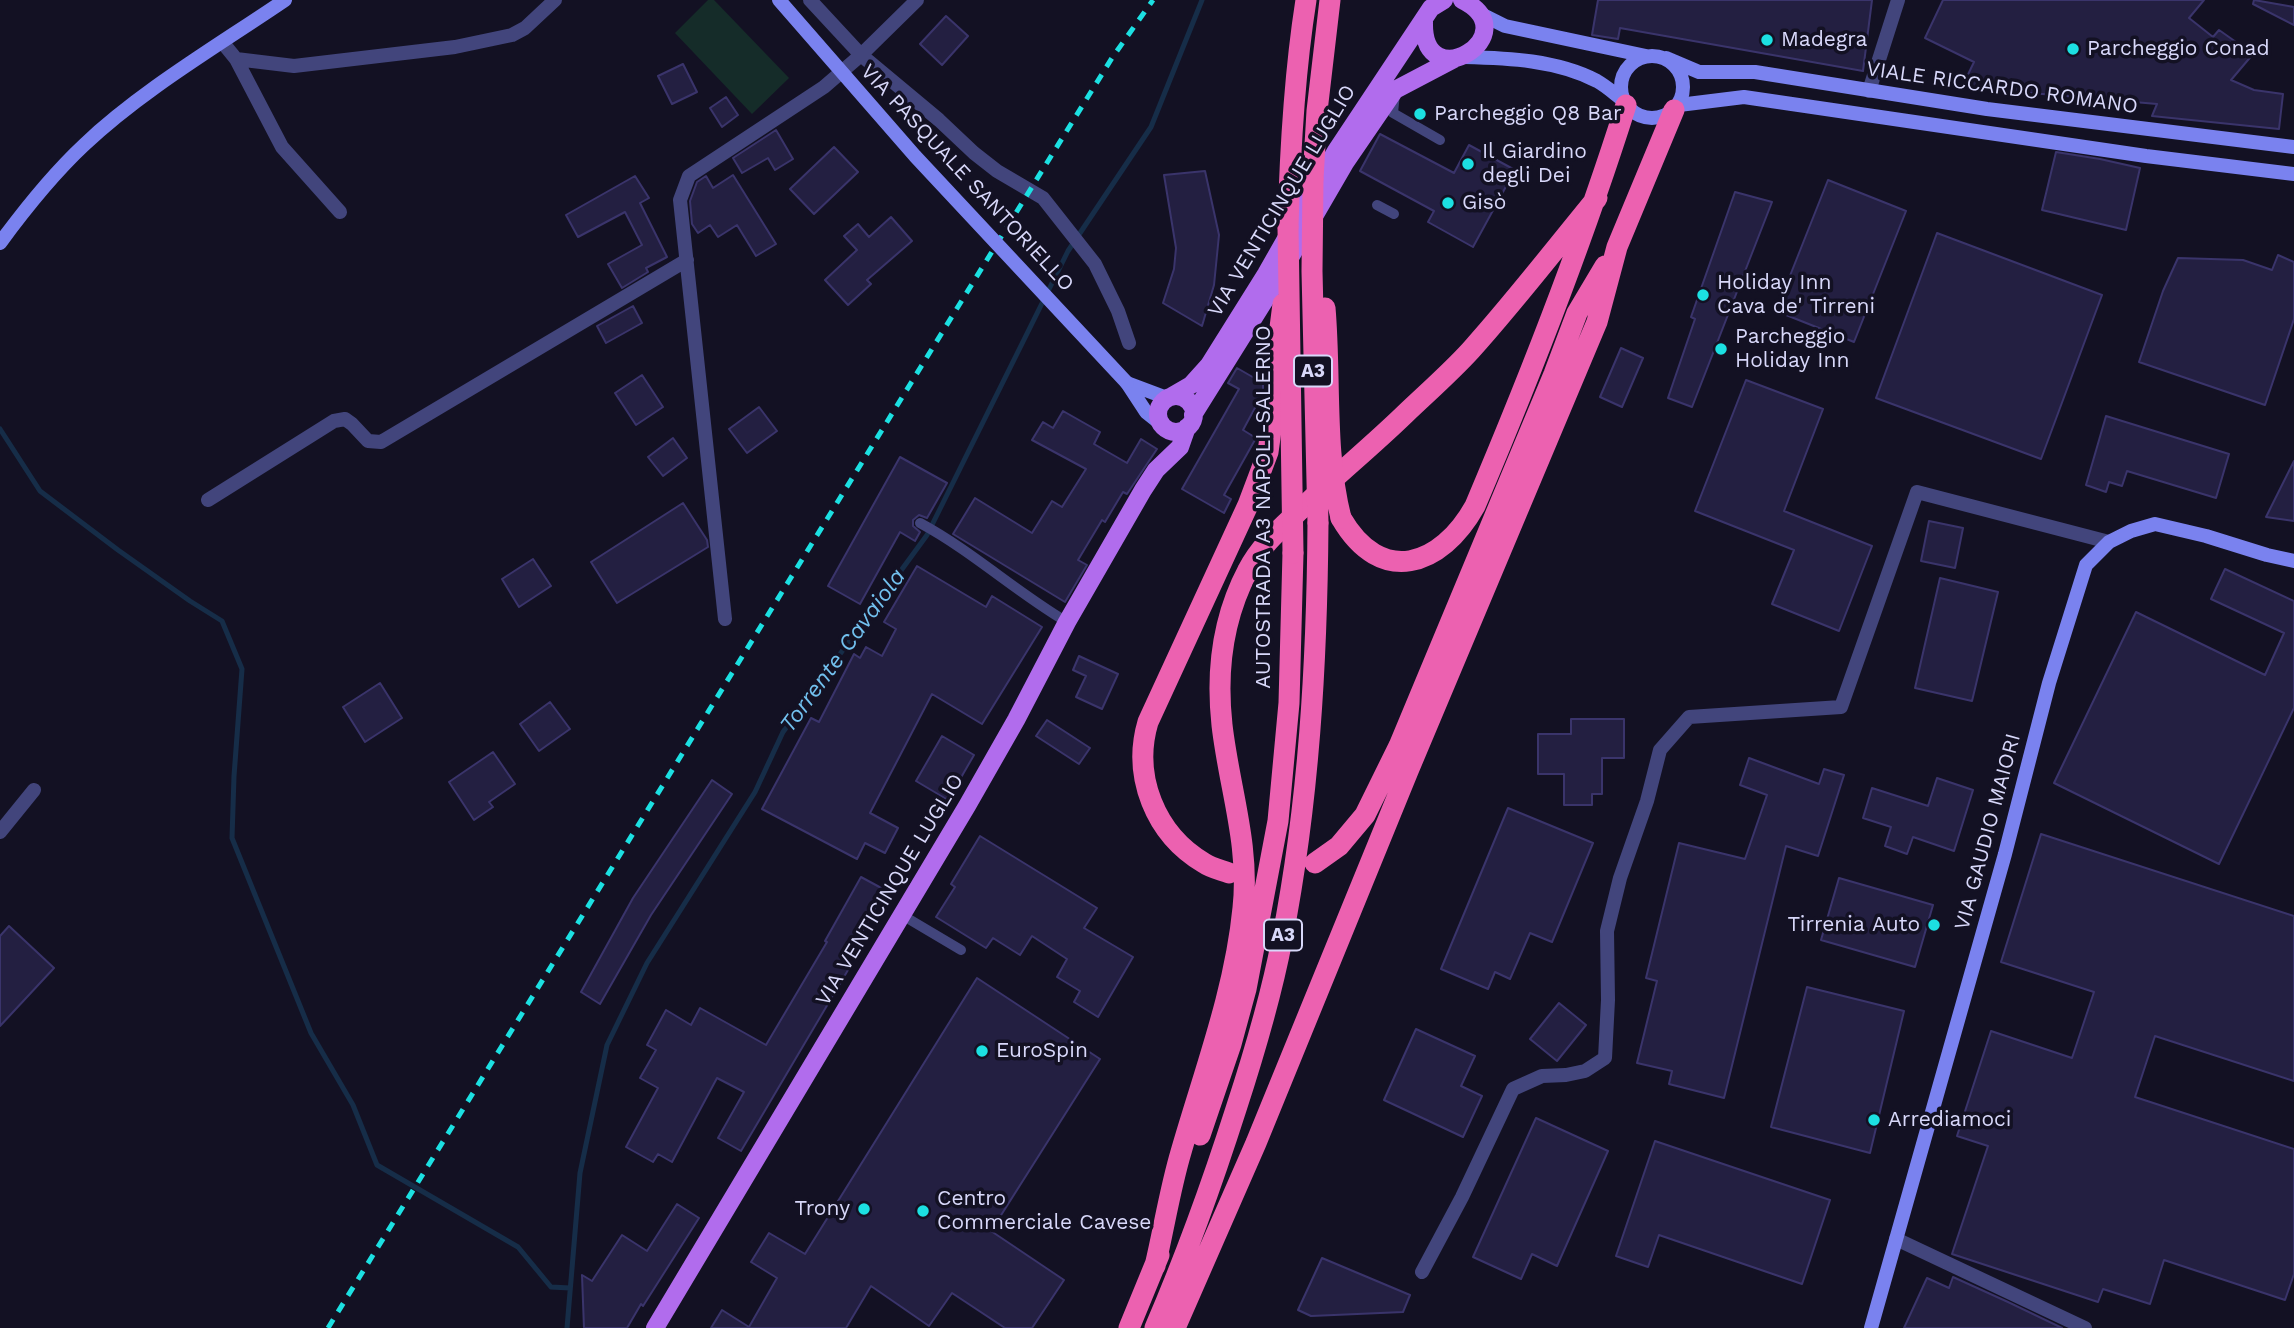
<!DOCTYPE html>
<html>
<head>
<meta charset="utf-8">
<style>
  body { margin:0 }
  canvas { display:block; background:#131123 }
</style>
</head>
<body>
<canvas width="2294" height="1328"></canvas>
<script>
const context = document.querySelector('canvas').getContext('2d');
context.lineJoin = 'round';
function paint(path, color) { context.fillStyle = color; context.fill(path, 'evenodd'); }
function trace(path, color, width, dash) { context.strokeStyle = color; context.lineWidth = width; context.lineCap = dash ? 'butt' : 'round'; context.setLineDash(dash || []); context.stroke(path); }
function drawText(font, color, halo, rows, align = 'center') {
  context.font = font + ' "Work Sans",sans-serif'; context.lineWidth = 7; context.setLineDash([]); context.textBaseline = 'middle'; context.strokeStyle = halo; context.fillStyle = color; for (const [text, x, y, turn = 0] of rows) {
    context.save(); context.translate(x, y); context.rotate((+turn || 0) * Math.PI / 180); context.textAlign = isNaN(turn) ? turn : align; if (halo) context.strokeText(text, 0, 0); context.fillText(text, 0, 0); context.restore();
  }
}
paint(new Path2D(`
  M708,0h6l75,78 -37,36 -77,-81z`), '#152c29');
trace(new Path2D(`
  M0,429l40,62 78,59 72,51 32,20 20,48 -8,107 -2,62 79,195 42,72 24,60 141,82 33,40 19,1
  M567,1328l13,-155 27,-128 40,-82 108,-171 28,-60 144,-197 141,-284 83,-124 51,-127`), '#162d48', 5);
const building = new Path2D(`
  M1598,0h274l-9,71 -243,-43 -2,11 -26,-4z
  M1943,0h261l-15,18 24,19 6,-7 34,24 -22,26 23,10 29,4 -4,35 -127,-13 5,-12 -195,-17 12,-25 -49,-24z
  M2254,0l40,7v18l-41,-21z
  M946,16l22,20 -26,29 -22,-21z
  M683,64l14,28 -25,12 -14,-28z
  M726,97l12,18 -16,12 -12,-19z
  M776,130l17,29 -18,11 -7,-12 -26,15 -9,-15z
  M1380,134l74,39 15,-28 46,25 -42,77 -45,-25 6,-11 -74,-40z
  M834,147l24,25 -44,42 -24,-25z
  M2056,152l44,7 40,9 -14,62 -84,-20z
  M1205,171l14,64 -5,50 -12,41 -39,-23 11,-34 2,-21 -12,-73z
  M733,175l43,69 -20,12 -19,-31 -19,12 -8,-12 -12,8 -6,-9 -2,-23 7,-19 9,-6 7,12z
  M635,176l14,22 -9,5 27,54 -21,11 2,4 -26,16 -14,-24 34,-19 -17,-33 -47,25 -12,-22z
  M1828,180l78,31 -52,131 -78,-31z
  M1735,192l37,10 -80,205 -24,-9 27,-79 -4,-2z
  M891,217l21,24 -45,39 4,4 -23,21 -23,-25 32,-30 -13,-14 14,-12 11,13z
  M1937,233l165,62 -61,164 -165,-61z
  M2278,255l16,7v57l-29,86 -126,-43 24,-71 15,-33 65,2 29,10z
  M633,306l9,17 -36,20 -9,-17z
  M1621,348l22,10 -21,49 -22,-10z
  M1237,368l26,15v10l-20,37 13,8 -32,57 7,4 -7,14 -42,-24 57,-100 -11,-6z
  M642,375l21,32 -27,18 -21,-32z
  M1746,380l77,29 -39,102 88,35 -33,85 -67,-27 22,-54 -99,-39z
  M759,407l18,24 -30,22 -18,-24z
  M1063,411l37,21 -6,12 33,19 14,-24 16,10 -30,45 -4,-2 -18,30 -3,-2 -24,40 9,5 -22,37 -112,-68 22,-36 57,35 20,-32 10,6 24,-38 -54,-29 11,-18 10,6z
  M2106,416l123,38 -13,44 -89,-27 -5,15 -13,-4 -3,10 -20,-7z
  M673,438l14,20 -24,18 -15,-19z
  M900,457l47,26 -20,35 -8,-3 -6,5v6l7,6 -5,9 -15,-9 -40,72 -32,-18z
  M2294,461v60l-28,-4z
  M683,503l24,37 1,7 -91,56 -26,-41z
  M1929,521l34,7 -8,40 -34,-7z
  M533,559l18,27 -32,21 -17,-28z
  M917,566l69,41 6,-11 50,31 -60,97 -50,-30 -62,119 28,15 -13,25 -20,-10 -8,16 -95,-50 49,-91 8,4 35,-68 6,4 6,-11 16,9 14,-27 -12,-7z
  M2225,569l69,32v107l-75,156 -165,-81 82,-171 129,63 19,-42 -73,-34z
  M1940,578l58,14 -26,109 -57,-13z
  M1079,656l39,18 -16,35 -26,-12 10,-21 -13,-6z
  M380,683l22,35 -37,24 -22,-35z
  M550,702l20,27 -31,22 -19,-27z
  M1571,719h53v39h-22v36h-10v11h-28v-31h-26v-40h33z
  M1047,720l43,28 -11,16 -43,-28z
  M942,736l32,19 -26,45 -32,-19z
  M493,752l22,32 -26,18 4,5 -19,13 -25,-38z
  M1749,758l70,26 5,-15 20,6 -26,81 -32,-10 -62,252 -55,-14 3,-13 -35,-8 20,-82 -11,-3 33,-135 66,16 22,-64 -27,-10z
  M1937,778l36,12 -19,61 -41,-14 -6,17 -22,-8 6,-19 -28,-9 9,-30 56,18z
  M712,780l20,14 -81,121 -51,89 -19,-12 52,-94z
  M1508,808l85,35 -41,99 -22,-9 -20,46 -15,-7 -7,17 -47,-20z
  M2041,834l253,82v165l-139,-45 -20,61 159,52v125l-9,26 -121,-40 -14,44 -47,-15 -5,13 -146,-48 36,-108 -31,-10 34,-105 81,27 22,-66 -93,-30z
  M980,836l117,72 -13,20 49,29 -35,60 -24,-15 6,-11 -23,-14 10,-18 -35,-23 -12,19 -27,-17 -7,10 -50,-31 19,-30 -4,-3z
  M861,877l24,13 -42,77 5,3 -107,181 -23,-13 26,-46 -27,-14 -45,84 -14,-8 -5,8 -27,-15 32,-59 -18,-10 16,-28 -9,-5 19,-35 25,15 9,-17 66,37 61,-103 -2,-1z
  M1839,878l94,27 -18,62 -94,-27z
  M9,926l45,42 -54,58v-90z
  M977,978l123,81 -109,172 73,49 -32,48h-27l-53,-35 -23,33 -58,-40 -25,42h-135l11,-18 27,17 28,-49 -26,-16 18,-29 36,21z
  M1807,987l97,24 -34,142 -99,-26z
  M1559,1003l27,22 -29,36 -27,-22z
  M1416,1029l59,27 -14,30 21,10 -19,41 -79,-37z
  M1536,1118l72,33 -51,115 -25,-12 -11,25 -48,-22z
  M1655,1141l175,59 -28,84 -143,-49 -11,32 -32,-11z
  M677,1204l22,14 -56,88 -2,-2 -14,24h-43l-2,-53 10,6 30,-46 25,16z
  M1322,1258l88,37 -7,17 -92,4 -13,-6z
  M1953,1277l55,25 54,26h-158l23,-50 22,10z`);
paint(building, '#231f41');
trace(building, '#3a346b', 2);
trace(new Path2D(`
  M1395,93l-2,20 47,27
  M1377,205l17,9
  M920,523c52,28 96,69 147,99
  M902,915l59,35`), '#42457c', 10);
trace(new Path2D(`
  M810,0l51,55 78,65 35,33 23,18 46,27 52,66 23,47 11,32
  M223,43l13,16 58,7 161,-19 57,-12 13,-7 30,-28
  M236,59l46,88 58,65
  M1869,91l29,-91
  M208,500l126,-79 11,-2 7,5 16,17 13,1 306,-182
  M725,619l-45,-419 9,-24 135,-89 37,-32 56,-55
  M0,832l34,-42
  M1896,1239l189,89
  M1422,1272l40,-75 51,-108 29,-13 24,-1 19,-4 20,-13 3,-58 -1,-69 13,-53 27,-77 13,-51 29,-33 152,-10 76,-215 192,50`), '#42457c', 14);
trace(new Path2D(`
  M1479,13l26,13 141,30
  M1621 87a31 31 0 1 1 62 0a31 31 0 1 1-62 0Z
  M1464,57c44,1 93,3 133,24 9,5 18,13 26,19
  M1666,58l33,14h56l232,37 307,38
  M1679,105l65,-8 402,59 148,18
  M0,243c25,-34 53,-69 84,-98 58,-55 135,-100 201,-145
  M1127,383l19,29 15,12
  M1127,383l40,15
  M1871,1328l134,-474 44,-171 37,-118 23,-23 22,-11 24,-7 51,12 61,19 27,6`), '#7a82ef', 14);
trace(new Path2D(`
  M1424,22c-2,78 106,12 38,-22
  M1172,396l19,-11 18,-20 57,-91 70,-123 95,-143 13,-8
  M1158 414a18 18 0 1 1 36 0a18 18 0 1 1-36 0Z
  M1193,415l80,-128 72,-124 50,-73 59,-31
  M655,1328l312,-522 49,-86 51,-98 76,-132 13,-20 24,-23 7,-20`), '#b16ced', 18);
trace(new Path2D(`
  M1313,179l4,-68 13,-111
  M1288,227c2,-77 6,-151 18,-227
  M1341,518c40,69 100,49 134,-12 56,-132 108,-265 151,-401
  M1315,863l24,-17 26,-31 34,-69 155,-372 23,-61 28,-47
  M1229,873c-8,-3 -18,-5 -25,-10 -49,-29 -72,-87 -56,-141l100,-217 20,-53 8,-58 2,-51 5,-39
  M1200,1135l31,-91 15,-55 32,-168 11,-118 4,-150
  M1155,1266c9,-38 15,-77 26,-114 23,-80 54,-161 62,-244 7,-63 -14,-121 -21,-183 -6,-55 0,-106 26,-155 12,-24 33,-42 52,-60 34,-33 71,-63 105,-96 22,-21 46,-42 66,-64 44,-49 84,-101 126,-152
  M1129,1328l30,-73
  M1155,1328c31,-72 57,-144 81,-219 18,-55 35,-112 46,-169 27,-138 35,-277 36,-417
  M1175,1328l81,-185 152,-372 189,-449 20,-75 57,-137`), '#ec61b0', 21);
trace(new Path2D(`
  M328,1328l694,-1125 90,-145 41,-58`), '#1ce0e2', 5, [10, 9]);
trace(new Path2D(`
  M779,0l136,156 212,227`), '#7a82ef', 14);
trace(new Path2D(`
  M1313,179l-1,92 6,252
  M1288,227l5,326
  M1325,308c6,69 -1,144 16,210`), '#ec61b0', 21);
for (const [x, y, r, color] of [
  [1767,40,7,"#1ce0e2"],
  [2073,49,7,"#1ce0e2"],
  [1420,114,7,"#1ce0e2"],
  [1468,164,7,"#1ce0e2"],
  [1448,203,7,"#1ce0e2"],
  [1703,295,7,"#1ce0e2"],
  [1721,349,7,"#1ce0e2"],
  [1934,925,7,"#1ce0e2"],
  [982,1051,7,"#1ce0e2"],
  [1874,1120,7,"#1ce0e2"],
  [864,1209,7,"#1ce0e2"],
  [923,1211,7,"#1ce0e2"]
]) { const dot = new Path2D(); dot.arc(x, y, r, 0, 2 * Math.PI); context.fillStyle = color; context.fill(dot); trace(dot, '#131123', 2.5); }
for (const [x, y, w] of [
  [1313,371,38],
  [1283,935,38]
]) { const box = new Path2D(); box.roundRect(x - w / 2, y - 15.5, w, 31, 5); context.fillStyle = '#131123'; context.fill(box); trace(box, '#d8d8fa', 2); }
drawText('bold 19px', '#d8d8fa', null, [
  ["A3",1313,371],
  ["A3",1283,935]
]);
drawText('21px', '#d8d8fa', '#131123', [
  ["Madegra",1781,40],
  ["Parcheggio Conad",2087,49],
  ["Parcheggio Q8 Bar",1434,114],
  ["Il Giardino",1482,152],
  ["degli Dei",1482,176],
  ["Gisò",1462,203],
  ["Holiday Inn",1717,283],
  ["Cava de' Tirreni",1717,307],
  ["Parcheggio",1735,337],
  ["Holiday Inn",1735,361],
  ["Tirrenia Auto",1920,925,"right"],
  ["EuroSpin",996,1051],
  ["Arrediamoci",1888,1120],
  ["Centro",937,1199],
  ["Commerciale Cavese",937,1223],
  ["Trony",850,1209,"right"]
], 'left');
drawText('21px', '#d8d8fa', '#131123', [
  ["VIALE RICCARDO ROMANO",2002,88,8],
  ["VIA PASQUALE SANTORIELLO",967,178,47],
  ["VIA VENTICINQUE LUGLIO",1282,201,-59],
  ["AUTOSTRADA A3 NAPOLI-SALERNO",1264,507,-90],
  ["VIA GAUDIO MAIORI",1988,832,-75],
  ["VIA VENTICINQUE LUGLIO",890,890,-59]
]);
drawText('italic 23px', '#72c0ee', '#131123', [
  ["Torrente Cavaiola",843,651,-54]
]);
</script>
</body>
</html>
